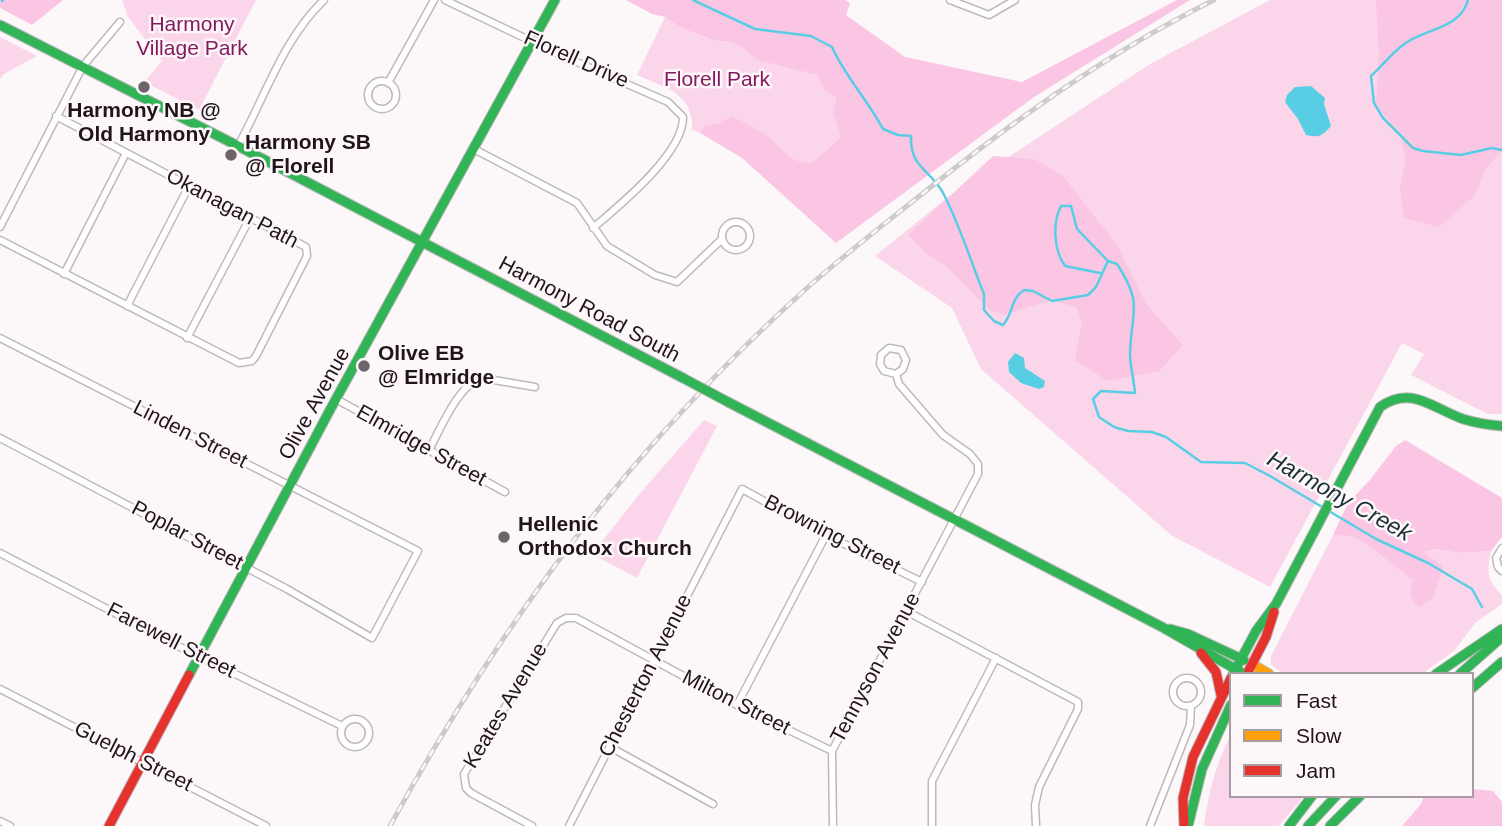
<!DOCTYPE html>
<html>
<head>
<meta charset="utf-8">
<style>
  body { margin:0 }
  #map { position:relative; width:1502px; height:826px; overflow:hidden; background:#fcf8fa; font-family:Helvetica,sans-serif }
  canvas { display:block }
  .legend { position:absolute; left:1229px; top:672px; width:245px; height:126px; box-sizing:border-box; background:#fdf7fa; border:2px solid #a59da1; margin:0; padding:9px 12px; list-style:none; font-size:21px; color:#20151b }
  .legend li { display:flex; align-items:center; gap:14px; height:35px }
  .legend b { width:35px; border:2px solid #a59da1 }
</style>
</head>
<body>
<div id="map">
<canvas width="1502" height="826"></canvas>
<ul class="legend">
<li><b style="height:9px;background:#30b455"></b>Fast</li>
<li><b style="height:9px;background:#ff9f0a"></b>Slow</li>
<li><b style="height:9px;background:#e5322d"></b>Jam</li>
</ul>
</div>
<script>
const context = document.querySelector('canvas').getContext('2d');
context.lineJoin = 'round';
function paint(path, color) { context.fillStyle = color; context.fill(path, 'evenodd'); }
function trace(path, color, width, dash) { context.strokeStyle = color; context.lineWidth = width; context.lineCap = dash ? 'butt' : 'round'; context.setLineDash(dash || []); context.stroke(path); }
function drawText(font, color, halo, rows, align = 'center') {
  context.font = font + ' Helvetica,sans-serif'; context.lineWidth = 5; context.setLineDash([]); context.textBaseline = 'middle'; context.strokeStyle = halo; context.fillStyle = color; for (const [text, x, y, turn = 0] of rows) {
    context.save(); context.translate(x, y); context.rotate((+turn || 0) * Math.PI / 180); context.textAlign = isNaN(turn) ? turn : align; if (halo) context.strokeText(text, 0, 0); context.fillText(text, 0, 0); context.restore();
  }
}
paint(new Path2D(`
  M122,0h134l-57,110 -55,-28 18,-21 -34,-44z
  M1270,0h142l90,72v342h-14l-77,-39 13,-21 -22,-11 -132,244 -99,-52 -190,-166 -29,-61 -77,-52 74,-60 201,-132z
  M665,17l16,11 35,13 14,1 10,4 17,14 61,14 5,15 13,9 -3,15 8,24 -28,25 -7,1 -9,-2 -15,-9 -11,-13 -50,-17 -17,4 -4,7 -8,-3c2,-37 -27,-42 -55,-55z
  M0,37l37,19 -33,18 -4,5z
  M704,420l13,6 -80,152 -45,-24 50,-63z
  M1333,535l21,2 18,11 40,32 -3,11 15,-39 12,-3 23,4 32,-2c-4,20 -5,29 11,44v9l-27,19 -20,27 -33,24h-138l-13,-9v-9z
  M1231,734v62h73l-25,30h-75c4,-33 12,-62 27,-92z`), '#fbd6ea');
paint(new Path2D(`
  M0,0h63l-31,25 -32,-17z
  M626,0h219l5,3 -4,12 59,42 117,25 155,-82h13l-156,97 -198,146 -94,-85 -42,-25 4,-7 17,-4 11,-6c13,7 28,14 39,23 14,12 21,26 42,23l28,-25 -8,-24 3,-15 -13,-9 -5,-14 -61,-15 -17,-14 -10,-4 -14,-1 -35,-13 -16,-11 -13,-3z
  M1376,0h126v151l-16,17 -12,28 -35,31 -35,-9 -4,-31 6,-26 -6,-27 -24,-29 3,-48z
  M993,156l41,3 29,17 54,69 29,59 37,41 -24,26 -51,10 -33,-21 7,-39 -6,-14 -26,-7 -46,15 -16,-6 -41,-42 -20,-13 -19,-19z
  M1405,440l97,58v39l-11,14 -32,2 -23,-4 -12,3 19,15 -10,31 -14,9c-10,-8 -10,-15 -7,-27l-40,-32 -18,-11 -21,-2 15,-32 21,-22 27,-35z
  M1472,789l21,2 9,11v24h-100l19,-22 3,-8h48z`), '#fbc6e4');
paint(new Path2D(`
  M1311,86l14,12 -1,6 7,22c-9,10 -12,12 -25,9l-8,-16 -13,-17 2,-7 8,-8z
  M1015,353l9,5 1,10 20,13 -1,6 -5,2 -18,-6 -12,-11 -1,-10z`), '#58cee4');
trace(new Path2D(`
  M693,0l62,29 56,7 21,11c14,31 35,52 51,82l15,6 13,1c-1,31 17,32 31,55 16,29 29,71 42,103v16l10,11 9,4c11,-12 7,-26 21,-35l9,1 19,10 36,-6 8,-8 12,-26
  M1468,0c-8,30 -44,28 -65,45 -12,9 -21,21 -32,31l3,27 9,15 30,30 10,3 38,4 31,-7 10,2
  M2,1l1,-1
  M1100,273l-35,-7c-11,-15 -13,-43 -4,-60h10l6,23 31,32 9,3c27,41 14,47 13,90 0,12 4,26 5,39l-34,-2 -8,8 6,18 15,10 14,4 24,1 14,5 35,25 44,1 25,13 106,63 52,24 44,26 10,18`), '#58cee4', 2.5);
const street = new Path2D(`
  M445,0l109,52 114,50 15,15c1,36 -63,88 -90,111
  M950,0l39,15 26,-15
  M368 95a14 14 0 1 1 28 0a14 14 0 1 1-28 0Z
  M388,83l46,-83
  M238,146c27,-49 45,-107 86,-146
  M474,149l103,54 30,43 48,29 22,7 45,-43
  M722 236a14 14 0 1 1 28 0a14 14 0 1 1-28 0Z
  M0,227l83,-161 37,-44
  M0,240l239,123 13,-2 4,-5 51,-100 -1,-9 -250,-131
  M64,274l62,-121
  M127,306l62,-120
  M0,338l418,213 -46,87 -85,-49 -287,-151
  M187,338l63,-120
  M336,399l169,93
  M429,450c11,-20 30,-67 53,-72l53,9
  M1502,548l-6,10 2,9 4,4
  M0,553l184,96 158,77
  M906,611l172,91v7l-39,78 -4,18 1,21
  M1173 692a14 14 0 1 1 28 0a14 14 0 1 1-28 0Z
  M0,689l266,137
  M737,705l89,-170
  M341 733a14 14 0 1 1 28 0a14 14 0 1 1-28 0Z
  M610,747l103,57
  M0,821l10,5
  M532,826l-61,-33 -5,-5 -2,-14 93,-151 9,-5h10l161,87 95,46
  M569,826l173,-337 84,46 96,47
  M833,826l-1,-75 146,-277v-10l-8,-10 -27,-19 -44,-51 -3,-10 7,-5 3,-9 -5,-10 -12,-2 -8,7 -1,9 4,7 12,3
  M932,826v-45l64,-123
  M1150,826l40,-101 1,-19`);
const fast = new Path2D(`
  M0,25l238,121 445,232
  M728,402l434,225 82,47
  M1170,629l18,5 56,26
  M1233,674l23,-43 20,-27 104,-197c32,-22 52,1 83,12 13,4 26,6 39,7
  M1436,674l66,-45
  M1460,674l42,-37
  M189,675l142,-267 224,-408
  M1472,688l30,-26
  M1188,826l14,-57 29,-64
  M1289,826l23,-30
  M1308,826l28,-30
  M1330,826l30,-30`);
const slow = new Path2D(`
  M1252,664l17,10`);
const jam = new Path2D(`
  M1201,653l15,19 5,23
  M1249,670l17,-33 8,-25
  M109,826l80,-151
  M1184,826l-1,-28 10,-41 38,-79`);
trace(street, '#bfb8bb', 9);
trace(fast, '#bfb8bb', 11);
trace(slow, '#bfb8bb', 11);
trace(jam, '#bfb8bb', 11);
trace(street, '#fffefe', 6);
trace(fast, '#30b455', 9);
trace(slow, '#ff9f0a', 9);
trace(jam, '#e5322d', 9);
const rail = new Path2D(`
  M390,826c112,-205 242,-381 417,-538 37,-33 76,-63 115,-94 91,-73 187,-142 292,-194`);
trace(rail, '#cccbcc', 5);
trace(rail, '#fdf7fa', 2.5, [8]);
const fastBridge = new Path2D(`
  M683,378l45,24`);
trace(fastBridge, '#bfb8bb', 11, []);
trace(fastBridge, '#30b455', 9);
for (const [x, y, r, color] of [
  [144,87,7,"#6d6469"],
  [231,155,7,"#6d6469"],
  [364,366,7,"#6d6469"],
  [504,537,7,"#6d6469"]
]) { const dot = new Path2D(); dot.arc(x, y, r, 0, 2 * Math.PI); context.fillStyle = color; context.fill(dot); trace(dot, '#fdf7fa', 2.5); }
drawText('21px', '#841960', '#fdf7fa', [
  ["Harmony",192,25],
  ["Village Park",192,49],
  ["Florell Park",717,80]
]);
drawText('21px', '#20151b', '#fdf7fa', [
  ["Florell Drive",576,60,24],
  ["Okanagan Path",232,209,28],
  ["Harmony Road South",589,310,28],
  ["Olive Avenue",315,404,-61],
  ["Linden Street",190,435,27],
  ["Elmridge Street",421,446,29],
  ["Browning Street",832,535,27],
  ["Poplar Street",187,536,28],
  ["Farewell Street",171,641,27],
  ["Tennyson Avenue",876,668,-62],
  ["Chesterton Avenue",646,676,-63],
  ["Milton Street",736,703,27],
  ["Keates Avenue",506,706,-59],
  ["Guelph Street",133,757,27]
]);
drawText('bold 21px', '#20151b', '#fdf7fa', [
  ["Harmony NB @",144,111,"center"],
  ["Old Harmony",144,135,"center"],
  ["Harmony SB",245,143],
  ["@ Florell",245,167],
  ["Olive EB",378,354],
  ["@ Elmridge",378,378],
  ["Hellenic",518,525],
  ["Orthodox Church",518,549]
], 'left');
drawText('italic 23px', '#172f35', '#fdf7fa', [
  ["Harmony Creek",1339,497,29]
]);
</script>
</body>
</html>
